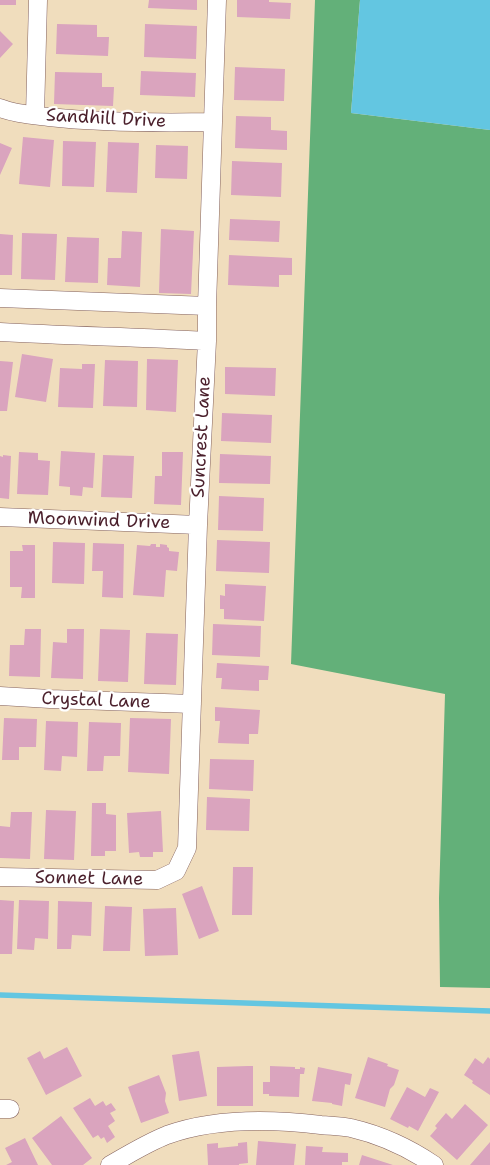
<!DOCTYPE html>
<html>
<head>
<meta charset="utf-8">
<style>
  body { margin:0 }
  canvas { display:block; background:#f0ddbd }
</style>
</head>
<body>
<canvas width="490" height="1165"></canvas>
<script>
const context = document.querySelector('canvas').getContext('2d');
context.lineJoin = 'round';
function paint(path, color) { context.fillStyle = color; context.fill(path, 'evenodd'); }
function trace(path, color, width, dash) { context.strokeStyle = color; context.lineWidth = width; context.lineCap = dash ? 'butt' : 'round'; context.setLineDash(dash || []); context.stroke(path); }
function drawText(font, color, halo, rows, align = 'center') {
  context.font = font + ' "Shantell Sans",sans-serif'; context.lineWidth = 4.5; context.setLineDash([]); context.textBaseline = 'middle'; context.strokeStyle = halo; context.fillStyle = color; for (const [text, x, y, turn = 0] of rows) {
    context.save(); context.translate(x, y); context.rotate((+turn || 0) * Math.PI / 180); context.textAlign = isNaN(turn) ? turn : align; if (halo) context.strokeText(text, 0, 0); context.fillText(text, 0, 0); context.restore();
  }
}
paint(new Path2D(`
  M315,0h45l-9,113 139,17v858l-50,-1 -1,-89 6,-204 -154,-30z`), '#63b079');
paint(new Path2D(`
  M360,0h130v130l-139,-17z`), '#63c6e1');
trace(new Path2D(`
  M0,995l490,16`), '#63c6e1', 5.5);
paint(new Path2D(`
  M0,0h16v5h-16z
  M149,0h48v10l-49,-2z
  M237,0h32v2l22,1 -1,16 -53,-2z
  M57,24l40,1v12h12l-1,19 -52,-2z
  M145,24l52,2 -1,33 -52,-2z
  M0,31l13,13 -13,14z
  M235,67l50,2 -1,32 -50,-1z
  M141,71l55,2 -1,24 -55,-2z
  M55,72l47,1v14h12l-1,19 -59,-2z
  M236,116l35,1v13l16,1v19l-52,-2z
  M23,137l31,3 -4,47 -31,-3z
  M63,141l33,1 -2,45 -32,-1z
  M108,142l31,1 -2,50 -31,-1z
  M0,143l12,5 -12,27z
  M156,145l32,1 -1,33 -32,-1z
  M232,161l50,2 -1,34 -50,-2z
  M230,219l50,2 -1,21 -50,-2z
  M161,229l33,2 -3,63 -32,-1z
  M122,231l20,1 -2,55 -33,-2 1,-27h13z
  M22,233l35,1 -2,46 -34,-1z
  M0,234l13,1 -1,40h-12z
  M67,237l32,1 -1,45 -33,-1z
  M229,255l63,3v17h-13v12l-51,-2z
  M22,354l31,5 -7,43 -31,-5z
  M147,359l31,1 -2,52 -30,-2z
  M105,360l33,1 -1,46 -34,-1z
  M0,361l13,1 -6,49h-7z
  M82,364h13l-2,44 -35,-1 2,-39 22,1z
  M225,367l51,1 -1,28 -50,-2z
  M222,413l50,2 -1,28 -50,-2z
  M61,451l34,2 -2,35 -10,-1 -1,9 -12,-1v-8l-11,-1z
  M19,452l19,1v7l12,1 -2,34 -31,-1z
  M162,452h21l-2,53 -27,-1 1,-28h7z
  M220,454l51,2 -1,28 -51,-1z
  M3,455l8,1 -2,43 -9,-1v-42l3,1z
  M103,455l31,1 -2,42 -31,-1z
  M219,496l45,2 -1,33 -45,-1z
  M217,540l53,2 -1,31 -53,-2z
  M53,542l32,1 -1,41 -32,-1z
  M93,543l31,1 -1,54 -21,-1 1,-26h-11z
  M151,544h5v3h4v-3l7,1v2l2,1v3l10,1 -2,19 -11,-1 -2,27 -31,-2 4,-50 13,1z
  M22,545h13v53h-14l1,-11h-12v-36h13z
  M225,584l41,2 -2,35 -40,-2v-10h-4v-14l5,1z
  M213,624l48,2 -1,31 -48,-2z
  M25,629h16l-1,48 -31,-1 1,-31h14z
  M67,629h17l-1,50 -32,-1 2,-36 14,1z
  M100,629l30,1 -2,52 -30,-1z
  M146,633l32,1 -2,51 -32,-1z
  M217,663l52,3 -1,14h-9v11l-38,-2 1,-11h-6z
  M215,707l45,3 -2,24h-9v10l-31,-1 2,-22h-5z
  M4,718l33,1 -1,28h-17v13h-17z
  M130,718l41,1 -2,55 -41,-2z
  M46,721l32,1 -1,35 -15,-1 -1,15 -17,-1z
  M89,722l32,1 -1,33h-16l-1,15h-16z
  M210,759l44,1 -1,31 -44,-2z
  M207,797l43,2 -1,32 -43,-1z
  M92,803h14v11l10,1v36h-11v5h-14z
  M46,810l30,1 -2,49 -30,-1z
  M161,811l2,41h-10v5h-13l-1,-5 -10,1 -2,-40z
  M11,812h21l-2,47 -30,-1v-32l10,1z
  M233,867h20l-1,48h-20z
  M202,886l17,45 -20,8 -17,-45z
  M0,900l14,1 -2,53h-12z
  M19,900l30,1 -1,38 -13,-1 -1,12 -17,-1z
  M58,901l34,1 -1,34 -19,-1 -1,14h-14z
  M105,906l27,1 -2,44h-27z
  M176,908l2,47 -33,1 -2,-47z
  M67,1047l15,29 -36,19 -19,-37 13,-7 4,8z
  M199,1051l8,45 -28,5 -7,-46z
  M368,1057l20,7 -1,2 12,4 -5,15 -4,4 -5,18 -30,-9z
  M488,1057l2,2v36l-18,-12 1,-2 -9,-6 11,-17 8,6z
  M248,1066h5v40h-36v-39z
  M270,1066l25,1v2h5v-2l5,1 -1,6h-4l-1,23 -30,-1v-2h-6v-12h7z
  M318,1067l34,7 -2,11 -5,-1 -3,22 -10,-2v-1l-20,-2z
  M159,1075l7,18 -1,8 4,12 -28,10 -13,-36z
  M407,1087l18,10 5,-9 9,4 -21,39 -9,-5 -1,2 -18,-9z
  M90,1098l5,8 8,-5 3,5 5,-3 5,7 -6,3 5,8 -7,5 7,11 -8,6 -3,-6 -3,2 -3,-4 -5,3 -20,-30z
  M465,1104l23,21 -31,35 -27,-24 7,-8 -2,-2 11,-13 6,6z
  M61,1116l31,42 -9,7h-31l-20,-27z
  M25,1138l13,27h-32l6,-3 -7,-14z
  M258,1141l38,3 -2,21h-38z
  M247,1142l1,21 -9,1v1h-31l-1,-21 11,-1v5l20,-2v-3z
  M490,1142v23h-20z
  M306,1146l17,1 -1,5 26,1v9h-6v3h-37z
  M362,1155l31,10h-34z`), '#daa4be');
const minor = new Path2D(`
  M0,108c15,6 32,7 49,9 54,6 109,6 164,5
  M35,115l3,-115
  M0,298l207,8
  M0,332c69,4 138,5 207,9
  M0,517l198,8
  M0,696l50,3 142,5
  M0,877l157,3 19,-9 11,-23 11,-323 9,-184v-35l10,-306
  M0,1109h10
  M110,1165c19,-11 37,-22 57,-30 47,-17 105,-16 154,-10 10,1 20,1 30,3 30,7 58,20 83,37`);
trace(minor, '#84625e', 19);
trace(minor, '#fff', 18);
drawText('18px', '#4a1f2b', '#fff', [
  ["Sandhill Drive",106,119,3],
  ["Suncrest Lane",202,437,-87],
  ["Moonwind Drive",99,521,2],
  ["Crystal Lane",96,701,2],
  ["Sonnet Lane",89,879,1]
]);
</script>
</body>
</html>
